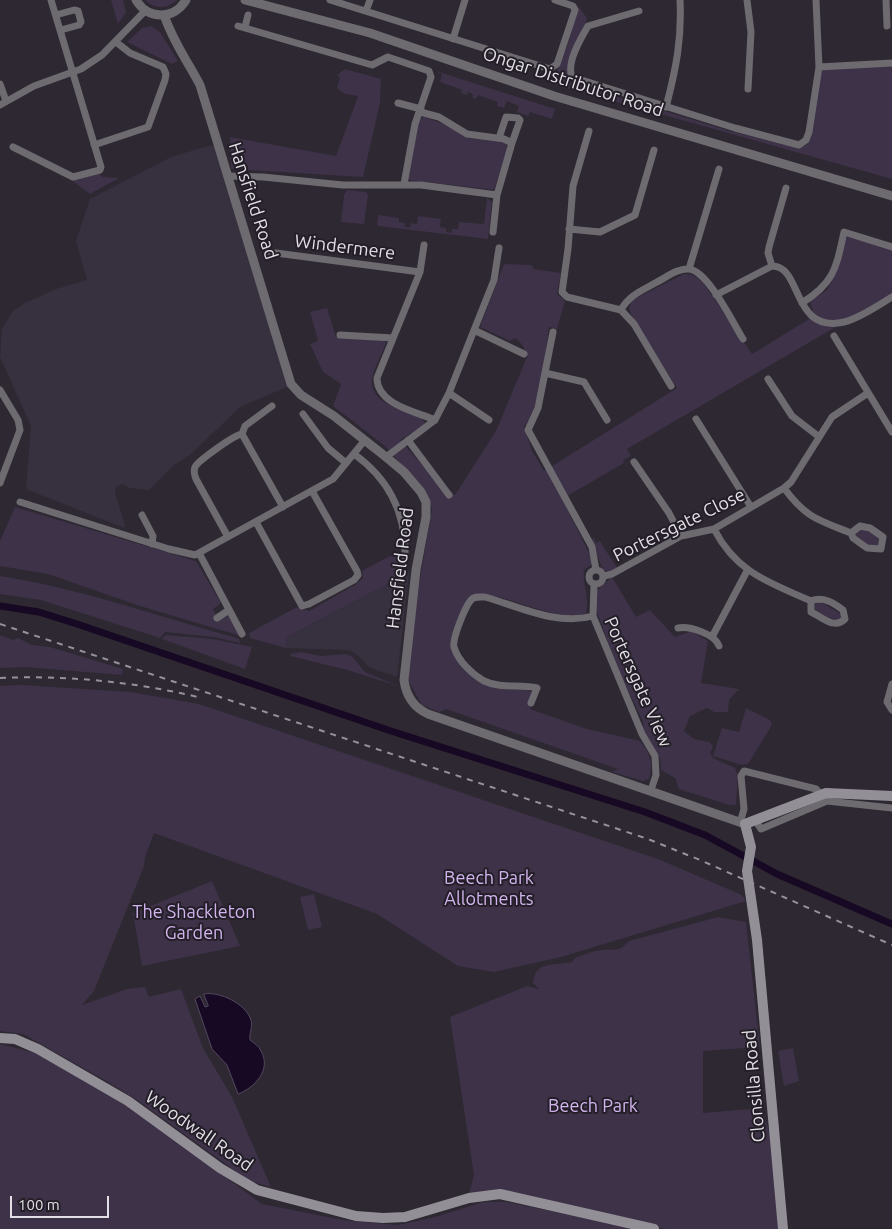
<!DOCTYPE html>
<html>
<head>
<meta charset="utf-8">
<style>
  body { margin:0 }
  #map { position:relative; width:892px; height:1229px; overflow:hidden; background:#2d2831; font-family:Ubuntu,sans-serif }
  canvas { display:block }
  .scale { position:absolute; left:10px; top:1196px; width:99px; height:22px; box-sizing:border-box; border:2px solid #e2dfe6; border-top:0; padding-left:6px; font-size:15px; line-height:18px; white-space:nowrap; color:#e2dfe6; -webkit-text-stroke:4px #231e27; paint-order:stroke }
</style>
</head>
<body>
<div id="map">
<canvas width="892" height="1229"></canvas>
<div class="scale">100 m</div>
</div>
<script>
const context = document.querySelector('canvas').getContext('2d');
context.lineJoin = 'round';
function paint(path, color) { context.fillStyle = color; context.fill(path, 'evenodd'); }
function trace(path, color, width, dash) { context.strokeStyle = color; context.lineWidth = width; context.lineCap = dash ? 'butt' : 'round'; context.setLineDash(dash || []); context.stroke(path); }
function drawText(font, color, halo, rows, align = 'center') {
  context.font = font + ' Ubuntu,sans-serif'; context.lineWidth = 4; context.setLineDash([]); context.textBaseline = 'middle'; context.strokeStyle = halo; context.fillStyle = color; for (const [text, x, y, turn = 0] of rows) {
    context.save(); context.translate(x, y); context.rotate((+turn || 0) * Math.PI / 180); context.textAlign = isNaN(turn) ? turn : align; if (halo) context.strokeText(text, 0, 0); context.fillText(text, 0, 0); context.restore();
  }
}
paint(new Path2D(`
  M208,146h7l74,240 -49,21 -49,47 -18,12 -24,24 -19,-2 -8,-4 -6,3 -1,6 10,32 -1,3 -98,-39 5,-63 -31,-69 2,-28 11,-18 12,-8 31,-14 31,-9 -11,-39 14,-42 81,-42z
  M409,573l-12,104 -28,-10 -14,-14 -7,-3 -62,-2 1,-11z`), '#37313f');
paint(new Path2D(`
  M111,0h12l3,12 -8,12z
  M145,0h32c-10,9 -22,10 -32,0z
  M578,6l9,12 -21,63 164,50 68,17 8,-3 3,-6 13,-71 70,-4v115l-335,-94 -3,-7 14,-34z
  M151,26l9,6 18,29 -6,3 -45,-22 15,-14z
  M345,69l36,10 -1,24 -17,74 -132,-8 -1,-32 106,19 22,-60 -13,-2 -8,-6 3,-10 -3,-3z
  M436,71l119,38 -3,10 -22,-7 -2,4 -11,-4 2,-6 -12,-5 -3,7 -7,-2 1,-4 -20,-7 -2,4 -4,-2 1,-3 -5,-2 -1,3 -6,-2 1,-3 -22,-8 2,-8z
  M424,117l23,8 22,13 36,5 3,5 -14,42 -86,-10 -1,-3 11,-53 2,-5z
  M97,172l6,5 16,1 -29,16 -23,-17z
  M347,190l19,2 2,3 -4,29 -23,-2 3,-27z
  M487,198l5,4 -4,37 -111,-13 1,-11 21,3v4l6,1v4h5l1,-4 6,1 1,-8 23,3 -1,8 6,1v4l5,1 1,-4h6l1,-7 25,2z
  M851,237l41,10v47l-265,155 4,7 -8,4 1,3 -62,36 29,58v8l-7,5c-2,14 6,25 2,44 -36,10 -94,-31 -118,-16l-14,55 9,16 27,16 19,5 15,-1 10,4 -4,16 57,20 53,12c10,12 14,22 9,38l-6,2 -31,-9 6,-3 -172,-60 -7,3 -17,-7 -13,-23 -1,-11 10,-81 14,-81 -6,-17 -41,-46 -52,-40 8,-22 -18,-12 -13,-28 8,-3 -8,-29 17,-4 9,29 41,1 9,4c-3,12 -13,26 -14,38 -1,28 37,27 53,42l-2,4 -23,14 34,38 21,17 41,-64 31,-74 -4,-11 -7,-8 -6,3 -30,-14 24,-63 27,1 3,4 27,4 -4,21 8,7 -8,28 -8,-2c-5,32 -6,73 -25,100l8,24 12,20 133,-83 -46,-74 -2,-6 3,-8 52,-26 9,1 9,6 50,73 62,-38 -4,-15 17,-11 9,-16 9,-36z
  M15,507l181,54 24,40v3l-7,5 5,10 10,-3 13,20 -101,-30 -92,-32 -48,-8v-25z
  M860,526l24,14 -10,9 -21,-11z
  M594,538l2,5 4,-2 17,27 -8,3 -6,-1 -12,-30z
  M390,556l17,1 -2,18 -118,62 -1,11 -36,-10 -1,-5 48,-26 12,4 46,-26 8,-7 -1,-7z
  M0,576c78,12 154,39 230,60l9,3 1,4 -26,-6 -49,-5 -5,6 -119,-38 -41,-6z
  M612,577l24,40 14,-7 25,27 16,-6 17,10 -7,42 38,6 -10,11 -1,12h-14l-7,-4 -17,8 -6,15 10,8 16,3 3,5 -3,6 3,5 22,10 3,7 -2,30h-7l-50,-16 -4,-11 -14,-8 -1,-12 -16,-25 -1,-11 -26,-55 -22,-60 2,-17z
  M819,601l22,13 1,6c-9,0 -25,-5 -28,-14z
  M0,635l13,5 5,-2 14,7 18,2 73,22 -1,6 -97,-8 -25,1z
  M166,635l47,4 39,8 -7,22 -83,-30z
  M301,652l20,4 24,-2 7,2 13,16 33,14 -51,-16 -57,-14 1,-2z
  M22,685l109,7 68,12 459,155 84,36 4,6 -185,56 -67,15 -36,-6 -81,-52 -223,-81 -9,24 -1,9 -50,125 -12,14 45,-16 18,-2 4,10 32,-8 22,59 29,49 39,90 -22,-6 -112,-81 -29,-18 -85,-48 -23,-3v-345z
  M746,708l24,12 2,5 -24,39 -6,1 -29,-9 9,-28 17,4z
  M212,881l28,65 -98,20 -9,-53z
  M314,894l8,33 -14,3 -8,-33z
  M718,917l28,5 14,125 -57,4v62l59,-5 9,30 8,91h-114l-40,-8 -90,-24 -35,-7 -31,4 5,-19 -24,-158 77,-31 12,3 -6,-6c2,-23 22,-17 39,-21l3,-4c8,-3 19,-8 28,-8 13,-1 16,2 26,-9z
  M0,1044l39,10 98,57 125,93 81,16 55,5 37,-8 48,-15h23l135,27h-641z
  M793,1048l6,33 -15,5 -6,-35z`), '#3d3248');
const water = new Path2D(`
  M204,994c16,-3 42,10 47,26 2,7 -2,13 -1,20 4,3 9,6 11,11 11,19 -7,37 -23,43l-11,-29 -15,-16 -17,-50 5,-3 5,11 3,-1z`);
paint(water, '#170823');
trace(water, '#54485e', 1);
trace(new Path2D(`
  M0,606l39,6 38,12 314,107 254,81 60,23 72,39 115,50`), '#170823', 7);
trace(new Path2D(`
  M330,0l220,69 7,-5 18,-54 -2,-4 -18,-6
  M747,0l4,32 -3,57
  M886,0l1,26
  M366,11l4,-11
  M639,11l-51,15c-7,12 -22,37 -16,51l163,51 64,17 7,-5 3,-8 10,-65 -3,-67
  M56,15l18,-5 4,1 3,11 -2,3 -18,5
  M238,26l134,39 16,-8 41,14 2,6 -16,47 -11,60
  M245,27l3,-12
  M453,39l12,-39
  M819,67l73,-4
  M0,84l6,17
  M398,103l23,6
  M0,105l34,-19 47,-17 21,-14 43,-44
  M666,107c10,-38 16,-68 14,-107
  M420,112l19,5 28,17 37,5 8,4 -15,52 -4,37
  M589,131l-16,55 -5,63 -6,43 5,5 54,13 13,14 37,62
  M499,138l7,-21 12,1 2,2 -8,23
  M94,145l54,-18 17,-47 1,-6 -3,-7 -33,-14 -14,-11
  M13,147l60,30 27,-7 1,-3 -50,-167
  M227,176l36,1 80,8h78l76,10
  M569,229l31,3 35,-17 19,-65
  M424,245l-4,27 -43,106c0,26 37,33 58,42
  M267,254l9,-1 144,19
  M772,266l-4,-13 1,-6 17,-59
  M689,269l30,-100
  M716,295l56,-29c31,0 19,68 72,56 16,-4 33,-16 48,-25
  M802,303c33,-21 34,-35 42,-71l48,15
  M621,310c8,-15 22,-20 36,-28 10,-5 21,-14 32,-13 19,2 44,54 54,70
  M474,330l50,24
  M553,332l-15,76 -10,22 64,117 4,23
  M340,335l53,3
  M834,336l58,96
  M545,373l39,9 23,38
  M768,379l24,37 26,20
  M0,390l18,30 2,10 -20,53
  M449,393l40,27
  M303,414l25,34 18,15
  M696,419l55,88
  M242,434l41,73
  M242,434l3,-8 27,-20
  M408,440l41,55
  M354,454c35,25 52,59 51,102
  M386,457l49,-37 14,-27 45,-113 5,-32
  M634,462l35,51 12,23
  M784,488c22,30 34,32 67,45l2,5 14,10 14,1 2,-12 -13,-9 -10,-2 -9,7
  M20,502l149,47 26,6 138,-76 32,-39
  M142,515l11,21 -1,8
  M256,522l46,84 7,-2 45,-24 4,-5 -1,-4 -45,-80
  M714,529c22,43 54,53 97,72 12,-5 23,2 32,9l2,9c-11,11 -23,-2 -34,-7v-11
  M228,537l-32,-58c-1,-3 -3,-7 -1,-12 3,-6 39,-32 47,-33
  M199,553l43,81
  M589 577a7 7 0 1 1 14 0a7 7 0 1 1-14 0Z
  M604,576l8,-2 69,-38 33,-7 70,-41 7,-6 41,-65 36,-24
  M594,584l-1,32 49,118 13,22 1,19 -5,15
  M217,618l12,-8
  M678,628c12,-2 37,6 41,18
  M712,637l35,-66
  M892,684l-5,18 5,8
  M531,703l6,-15c-17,-4 -36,1 -53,-7 -12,-7 -26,-20 -30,-34 -2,-8 11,-40 17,-47 3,-4 8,-3 14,-3 35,10 72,29 108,19
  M755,820l6,9 66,-28 65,7
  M740,823l4,-14 -3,-33 3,-5 72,18 5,5`), '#6d6a70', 7);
trace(new Path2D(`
  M136,0c12,20 38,20 50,0
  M245,0l125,33 184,63 338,100
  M164,15c10,29 23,45 36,70l91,299 10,11 33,21 52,41 18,15 17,20 5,10v15l-10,53 -12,110c2,16 9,27 24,34l317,110`), '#6d6a70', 9);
trace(new Path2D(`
  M0,1038l15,1 23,10 90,52 92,67 37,22 99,26 27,2 22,-1 64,-19 31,-4 154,35
  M783,1229l-26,-289 -10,-69 4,-24 -6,-23 81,-31 66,3`), '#938f97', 10);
trace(new Path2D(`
  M0,624l648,215 52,21 192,85
  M0,678c68,-3 136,4 202,20`), '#96929a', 2, [6, 6]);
drawText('18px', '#e2dfe6', '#231e27', [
  ["Ongar Distributor Road",573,82,18],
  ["Hansfield Road",253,201,72],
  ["Windermere",345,247,7],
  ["Portersgate Close",679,525,-26],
  ["Hansfield Road",400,568,-83],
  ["Portersgate View",638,682,66],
  ["Clonsilla Road",754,1086,-95],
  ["Woodwall Road",199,1131,35]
]);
drawText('18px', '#d2b5ee', '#231e27', [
  ["Beech Park",489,878],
  ["Allotments",489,899],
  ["The Shackleton",194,912],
  ["Garden",194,933],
  ["Beech Park",593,1106]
]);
</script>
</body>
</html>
